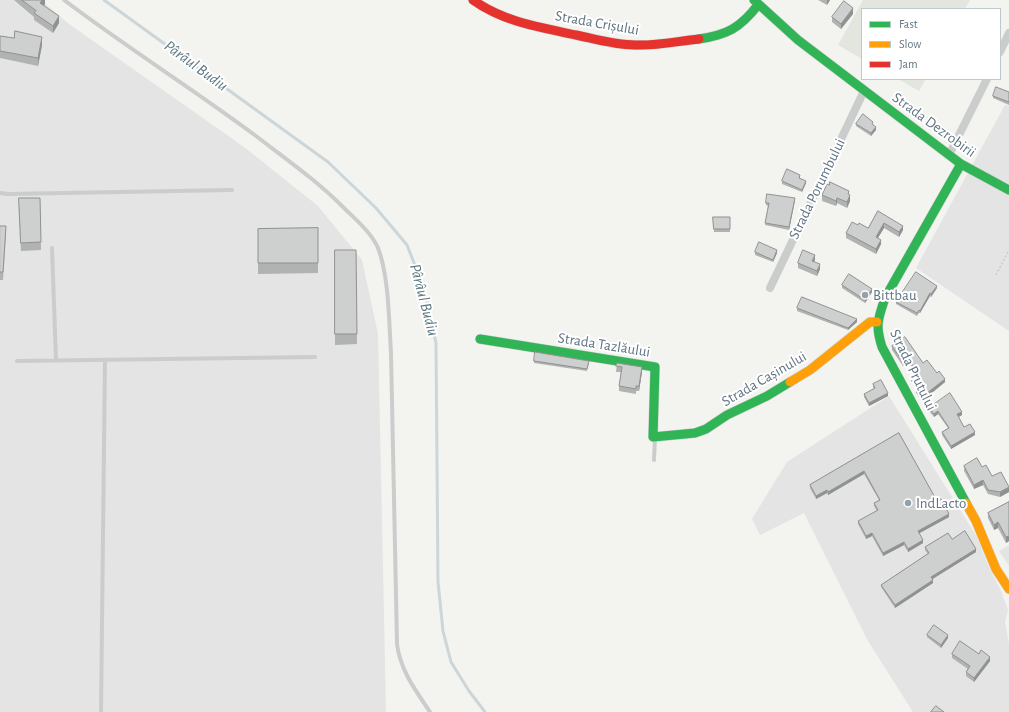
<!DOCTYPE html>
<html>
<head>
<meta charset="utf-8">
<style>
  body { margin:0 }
  #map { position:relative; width:1009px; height:712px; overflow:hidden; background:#f3f3f0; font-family:"Alegreya Sans",sans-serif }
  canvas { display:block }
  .legend { position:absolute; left:861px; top:8px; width:140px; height:72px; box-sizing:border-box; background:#fff; border:1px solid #bfc8cd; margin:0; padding:5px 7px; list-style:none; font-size:12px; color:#607583 }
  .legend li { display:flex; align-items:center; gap:8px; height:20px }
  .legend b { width:20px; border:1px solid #bfc8cd }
</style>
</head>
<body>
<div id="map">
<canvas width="1009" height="712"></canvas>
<ul class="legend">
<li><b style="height:5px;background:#30b455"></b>Fast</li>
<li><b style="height:5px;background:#ff9f0a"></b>Slow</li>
<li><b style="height:5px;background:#e5322d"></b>Jam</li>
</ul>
</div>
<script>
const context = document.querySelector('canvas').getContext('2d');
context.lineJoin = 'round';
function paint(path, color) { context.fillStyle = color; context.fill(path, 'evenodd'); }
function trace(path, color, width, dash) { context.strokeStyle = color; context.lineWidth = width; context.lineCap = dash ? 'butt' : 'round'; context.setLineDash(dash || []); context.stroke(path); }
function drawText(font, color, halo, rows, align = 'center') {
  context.font = font + ' "Alegreya Sans",sans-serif'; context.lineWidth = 4; context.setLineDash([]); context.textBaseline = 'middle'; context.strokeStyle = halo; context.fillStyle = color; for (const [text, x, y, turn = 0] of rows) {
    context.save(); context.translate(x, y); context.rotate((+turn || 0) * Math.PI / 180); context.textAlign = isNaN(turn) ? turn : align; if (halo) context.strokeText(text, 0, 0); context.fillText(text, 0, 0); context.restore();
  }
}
paint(new Path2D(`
  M0,0h41l28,24 175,123 74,59 44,54 16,74 8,378h-386z
  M1005,105l4,1v225l-93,-63z
  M889,396l88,141 10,26 14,28 7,19 -3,12 4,22v68h-96l-45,-71 -64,-128 -44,22 -8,-16 35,-57z
  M1009,545v21l-10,-15z`), '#e3e4e3');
paint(new Path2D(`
  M863,0h107l-5,9h-103v50l-24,-14z
  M898,79h28l-7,12z`), '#e2e6de');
trace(new Path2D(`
  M104,0l224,162 48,46 31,37 17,43 12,55 2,239 5,49 8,31 18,29 16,21`), '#ccd6d8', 3);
const fast = new Path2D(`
  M754,0l44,40 163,124 48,26
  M699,39c28,-4 41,-11 59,-34
  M961,164l-76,134c-7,21 -10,27 -3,49l84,156
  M480,339l175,28 -2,70 42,-4 11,-4 21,-14 40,-19 23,-14`);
const slow = new Path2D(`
  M790,382l20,-12 60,-48h7
  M966,503l10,18 20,48 13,20`);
const jam = new Path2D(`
  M473,0c31,22 66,27 103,35 19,4 39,10 59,10 22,1 43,-4 64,-6`);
trace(fast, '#d0d1d1', 10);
trace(slow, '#d0d1d1', 10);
trace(jam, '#d0d1d1', 10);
trace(new Path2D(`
  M996,275l13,-25`), '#c9caca', 1.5, [2, 2]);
trace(new Path2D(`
  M64,0c62,47 129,89 192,136 30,23 60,44 87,71 12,12 28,25 35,41 11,28 11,74 13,105l6,291c3,26 19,47 33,68
  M0,193l8,1 224,-4
  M52,248l4,112
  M17,361l298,-4
  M654,460l1,-23
  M101,712l4,-352`), '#cbcdcd', 4);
trace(new Path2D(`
  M1000,52l9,-19
  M949,155l38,-76
  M770,288l94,-197`), '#cbcdcd', 8);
trace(fast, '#30b455', 9);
trace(slow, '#ff9f0a', 9);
trace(jam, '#e5322d', 9);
paint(new Path2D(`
  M14,0h31v4l-1,1 15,18 -6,10 -19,-13v-3z
  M818,0h12l-3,5z
  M853,14l-12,15 -9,-7v-5z
  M0,36l42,9 -4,21 -38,-8z
  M1009,92v13l-16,-7v-2z
  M856,124l17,1 3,5 -5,6 -15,-10z
  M800,177v1l6,5 -4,9 -20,-8v-3z
  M822,195h27l1,6 -3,7 -10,-5 -1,3 -14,-5z
  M40,198l1,52 -20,1 -2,-45z
  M795,200l-6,30 -24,-5 3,-19 -2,-1v-2z
  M878,211l25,19 -4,7 -15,-9 -6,10 3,6 -5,10 -30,-16v-5l12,-8 10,3z
  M713,217h17v15h-16z
  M0,226l6,8 -3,46h-3z
  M318,228v45l-60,1v-45z
  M335,250h21l1,94 -22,1z
  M755,252l22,1 -4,9 -18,-7z
  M815,260l-1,1 6,8 -3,7 -19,-8v-5z
  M842,285l30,7 -7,11 -23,-15z
  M937,288l-6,9 -1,-1 -10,17h-1l-2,3 -21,-12v-2z
  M797,308l60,14 -9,8 -51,-19z
  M892,346l31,17 22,19 -23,19 -6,-8v-3l1,-2 -6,-7v-4l6,-4 -9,-11 -5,4 -11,-16z
  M534,361l55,2 -2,8 -53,-8z
  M617,363l25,9 -3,19h-3v3l-17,-3v-5l2,-14h-5z
  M873,384l15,12 -19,10 -5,-9v-3l10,-5 -1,-2z
  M929,408l33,7 -4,2 6,10 11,8 -24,14 -9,-14v-3l6,-4 -10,-14 -4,3 -5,-6z
  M899,433l38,68 12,16 -30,16 4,10 -15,9 -4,-7 -21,11 -11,-20 -6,3 -8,-15v-3l19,-10 -3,-5v-3l5,-3 -15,-26 -36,21 -1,-2 -11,6 -6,-11v-3z
  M964,466l18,1 27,25 -9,5 -12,-3 -5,-9 -9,4 -10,-18z
  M1009,502v39l-3,2 -8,-15 -4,2 -6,-12v-5z
  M952,539l24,13 -44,27 1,4 -38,25 -14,-21v-2l47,-31 -3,-4v-3z
  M927,635l21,3 -7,10 -14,-11z
  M952,654h27l11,7 -16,21 -8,-6v-4l2,-3 -16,-11z`), '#b1b2b2');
paint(new Path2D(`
  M42,0h3v4l-5,6v-7z
  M827,0h3l-3,5z
  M853,8v6l-12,15v-5z
  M59,16v7l-6,10v-7z
  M42,37v8l-4,21v-8z
  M876,127v3l-5,6v-3z
  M806,181v2l-4,9v-2z
  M850,195v6l-3,7v-6z
  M795,198v2l-6,30v-3z
  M837,198v5l-1,3v-5z
  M884,223v5l-8,13v-4z
  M903,226v4l-4,7v-5z
  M881,240v4l-5,10v-5z
  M777,250v3l-4,9v-2z
  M815,255v5l-3,6v-5z
  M820,264v5l-3,7v-5z
  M937,286v2l-6,9v-3z
  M872,289v3l-7,11v-3z
  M930,293v3l-10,17v-2z
  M857,319v3l-9,8v-2z
  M908,359v3l-5,4v-4z
  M642,367v5l-3,19v-5z
  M945,379v3l-23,19v-4z
  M888,393v3l-19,10v-3z
  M938,411v3l-4,3v-3z
  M962,412v3l-5,3v-4z
  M975,432v3l-24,14v-3z
  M864,471v3l-36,21v-3z
  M983,480v5l-9,4v-4z
  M1009,487v5l-9,5v-5z
  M827,490v3l-11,6v-3z
  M949,514v3l-31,17v-3z
  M998,522v6l-4,2v-5z
  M872,533v3l-6,3v-3z
  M1009,536v5l-3,2v-6z
  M923,540v3l-15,9v-3z
  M904,542v3l-21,11v-3z
  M976,549v3l-45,28v-3z
  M933,580v3l-38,25v-3z
  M948,635v3l-7,10v-3z
  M990,657v4l-16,21v-4z`), '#909191');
const building = new Path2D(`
  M22,0h20l-2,3 19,13 -6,10 -19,-13 2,-2z
  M844,1l9,7 -12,16 -9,-7z
  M15,31l27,6 -4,21 -38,-7v-15l14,2z
  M996,87l13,5v10l-16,-6z
  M863,114l10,8 -1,2 4,3 -5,6 -15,-9z
  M787,169l13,6 -1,3 7,3 -4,9 -20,-9z
  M830,182l19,9 -1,3 2,1 -3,7 -10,-4 -1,3 -14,-6 5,-11 2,1z
  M767,194l28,4 -6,29 -24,-4 4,-20h-3z
  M19,198h21l1,44 -20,1z
  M878,211l25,15 -4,6 -15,-9 -8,14 5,3 -5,9 -30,-16 6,-11 6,3 1,-2 9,5z
  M713,217h17v12h-16z
  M0,226h6l-3,46h-3z
  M318,228v35h-60v-34z
  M759,242l18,8 -4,10 -18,-8z
  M335,250h21l1,84h-22z
  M803,250l12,5 -3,6 8,3 -3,7 -19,-8z
  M916,272l21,14 -6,8 -1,-1 -10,18 -1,-1 -2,3 -21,-11z
  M849,274l23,15 -7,11 -23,-15z
  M802,297l55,22 -9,9 -51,-20z
  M905,337l18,26 4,-3 10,13 2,-2 6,8 -23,18 -6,-7 3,-3 -8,-10 7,-5 -10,-13 -5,3 -11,-16z
  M535,352l54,9 -2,8 -53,-8z
  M617,363l25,4 -3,19h-3v3l-17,-3 3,-19 -6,-1z
  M881,380l7,13 -19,10 -5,-9 11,-6 -2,-4z
  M950,393l12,19 -5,2 7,13 6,-3 5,8 -24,14 -9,-14 7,-4 -11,-17 -4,3 -5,-6z
  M899,433l38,68 4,-2 8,15 -31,17 5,9 -15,9 -4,-7 -21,11 -11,-20 -6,3 -8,-15 20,-11 -4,-7 6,-3 -16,-29 -36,21 -1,-2 -11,6 -6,-11z
  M977,458l5,9 4,-2 6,11 9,-4 8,15 -9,5 -12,-2 -5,-10 -9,5 -10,-19z
  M1009,502v34l-3,1 -8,-15 -4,3 -6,-12z
  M965,531l11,18 -45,28 2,3 -38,25 -14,-20 48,-32 -4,-6 23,-14 4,6z
  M934,625l14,10 -7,10 -14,-10z
  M960,641l19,13 2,-4 9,7 -16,21 -8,-6 4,-6 -18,-12z
  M936,706l8,6h-13z`);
paint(building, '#cecfcf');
trace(building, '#909191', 1);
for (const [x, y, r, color] of [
  [865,295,4,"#93a1a9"],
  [908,503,4,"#93a1a9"]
]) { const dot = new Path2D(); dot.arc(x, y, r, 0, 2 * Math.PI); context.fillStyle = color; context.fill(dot); trace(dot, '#fff', 1.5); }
drawText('15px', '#607583', '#fff', [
  ["Strada Crișului",597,23,10],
  ["Strada Dezrobirii",934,125,36],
  ["Strada Porumbului",817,189,-64],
  ["Strada Tazlăului",604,345,9],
  ["Strada Prutului",913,370,64],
  ["Strada Cașinului",764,379,-30]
]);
drawText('15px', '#607583', '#fff', [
  ["Bittbau",873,295],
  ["IndLacto",916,503]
], 'left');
drawText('italic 16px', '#5b7881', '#fff', [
  ["Pârâul Budiu",196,66,36],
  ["Pârâul Budiu",424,300,75]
]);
</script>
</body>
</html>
